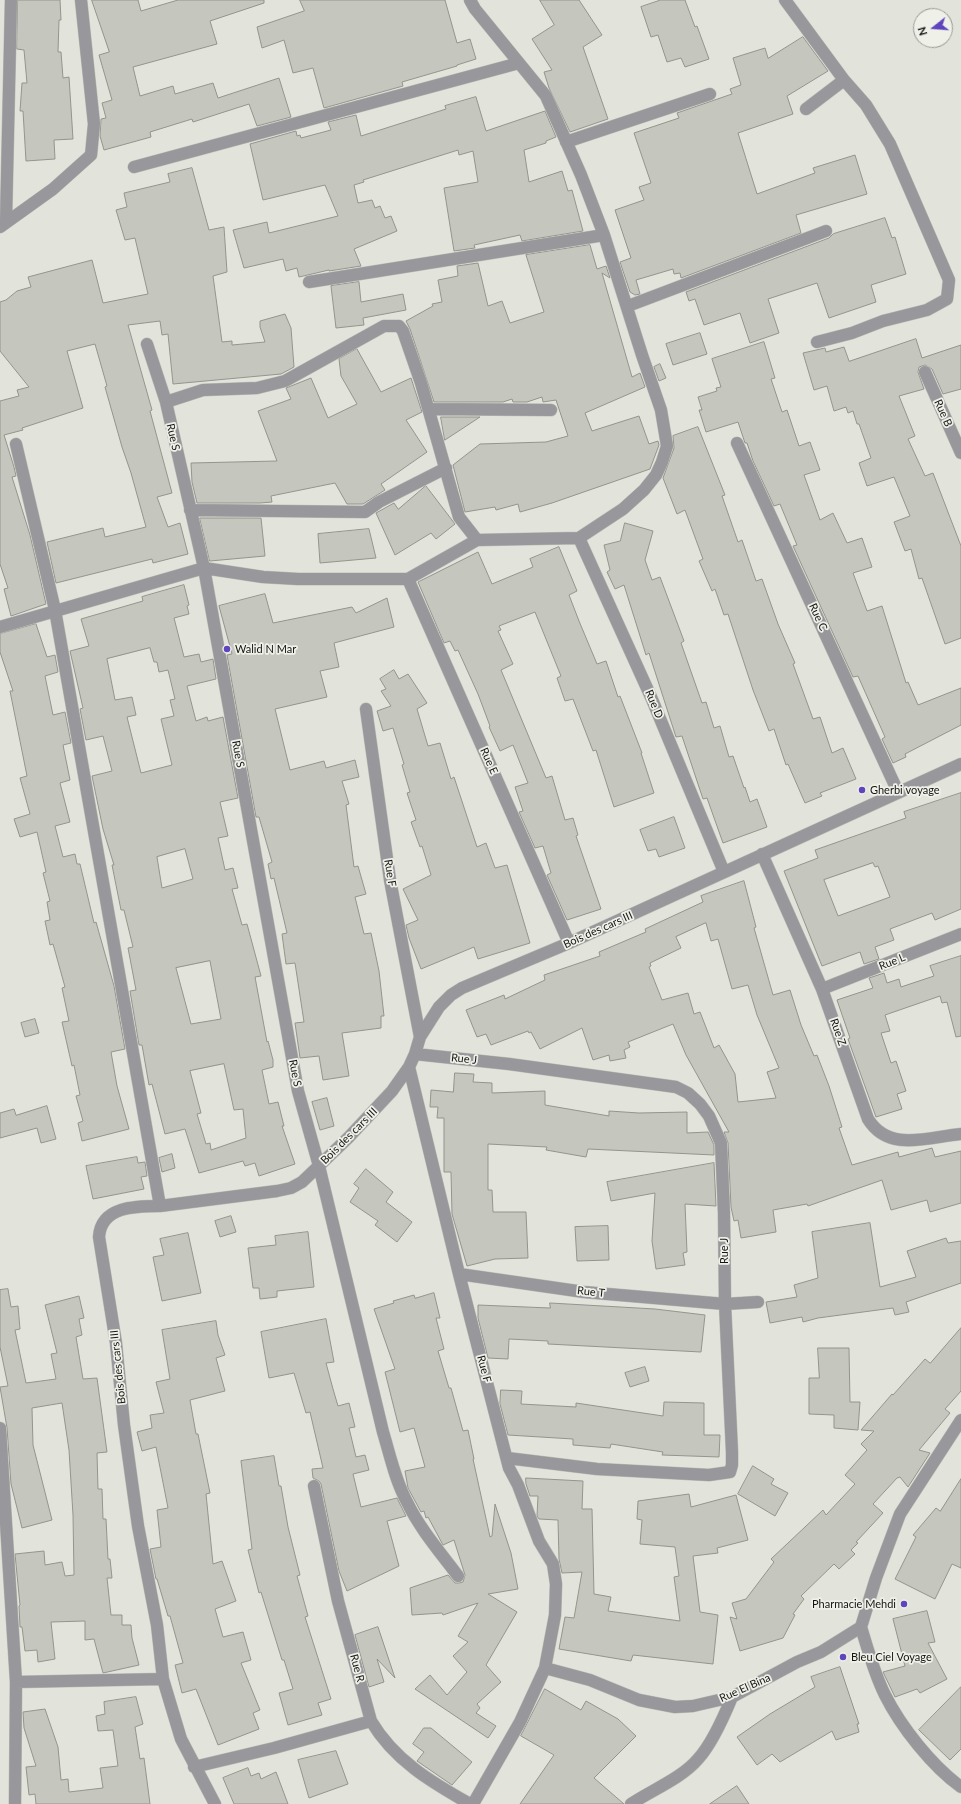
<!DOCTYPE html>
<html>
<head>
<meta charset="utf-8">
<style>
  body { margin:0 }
  #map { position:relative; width:961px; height:1804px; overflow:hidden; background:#e2e4db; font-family:Lato,sans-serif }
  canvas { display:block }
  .north { position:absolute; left:913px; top:8px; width:40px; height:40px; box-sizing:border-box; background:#eff1e9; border:1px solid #979993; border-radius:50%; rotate:253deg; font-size:11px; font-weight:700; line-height:16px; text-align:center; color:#141412 }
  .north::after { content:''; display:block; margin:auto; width:14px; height:18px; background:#5f44bd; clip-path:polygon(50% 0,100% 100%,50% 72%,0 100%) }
</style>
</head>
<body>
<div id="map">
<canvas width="961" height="1804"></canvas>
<div class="north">N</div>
</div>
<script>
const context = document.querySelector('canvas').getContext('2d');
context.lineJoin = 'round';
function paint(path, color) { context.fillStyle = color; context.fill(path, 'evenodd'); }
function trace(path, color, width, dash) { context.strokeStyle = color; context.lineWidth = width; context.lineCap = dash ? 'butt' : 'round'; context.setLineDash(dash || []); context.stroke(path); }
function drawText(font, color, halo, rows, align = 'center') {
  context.font = font + ' Lato,sans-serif'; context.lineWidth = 3.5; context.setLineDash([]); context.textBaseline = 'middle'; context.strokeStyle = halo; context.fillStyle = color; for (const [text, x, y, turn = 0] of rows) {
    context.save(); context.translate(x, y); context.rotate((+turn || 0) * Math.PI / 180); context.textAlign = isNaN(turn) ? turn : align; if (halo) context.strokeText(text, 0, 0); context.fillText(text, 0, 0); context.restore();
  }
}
const building = new Path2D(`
  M18,0h42l1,20h-2l-1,32h3l2,26 6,-1 4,62 -19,1 1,19 -29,2 -3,-50h-3l2,-28h5l-3,-33 -7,-1z
  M92,0h46l3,11 37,-11h86v3l-54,18 7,23 -84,23 7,29 33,-10 2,8 38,-11 5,15 61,-20 12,39 -34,9 -8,-22 -56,18 -1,-3 -42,13 1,5 -47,13 -4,-14 1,-17 5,-1 -4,-15 10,-3 -13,-45 10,-3z
  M300,0h145l12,43 13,-4 6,20 -19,6v1l-55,16 1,4 -79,22 -11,-40 -20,5 -9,-33 -22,8 -5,-21 47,-16z
  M540,0h39l23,35 -19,12 25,72 -38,13 -21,-44 -5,-16 8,-2 -20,-31 22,-14z
  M661,0h24l10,27 2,-1 12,33 -24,8 -4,-9 -14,4 -9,-27 -7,2 -10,-30z
  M803,37l25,34 -41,25 6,18 -55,19 19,61 58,-21 -2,-5 42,-13 12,39 -71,21 5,18 -120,45 -1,-5 -6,1 -1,-5 -37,11 4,14 -5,1 -5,-3 -10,-30 11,-4 -16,-48 29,-10 -5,-13 12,-4 -17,-50 45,-15 -2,-5 55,-19 -2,-5 11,-4 -8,-27 32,-10 3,10z
  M476,97l10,34 59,-20 11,26 -10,4v2l-22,7 5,32 33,-11 6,20 4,-1 11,41 -61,10 -2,-6 -46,10 1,3 -21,3 -10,-63 34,-6 -5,-31 -14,4 -1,-5 -95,30 1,2 -10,3 4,18 14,-3 3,8 5,-2 5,12 6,-2 6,15 -43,18 7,17 -32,5v-1l-30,7 -2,-9 -11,3 -3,-12 -39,9 -11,-38 34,-8 2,11 69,-17 -13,-31 -62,15 -13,-56 46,-13 1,5 3,-1 1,3 30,-8 -3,-8 28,-7 5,21 85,-27 -1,-3z
  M192,168l17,62 15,-3 3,45 -14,4 9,66 10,-1v4l33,-3 -5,-15v-6l25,-7 6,14 3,39 -13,7 -108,10 -5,-50 -6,1 -2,-14 -32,4 24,85 -2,1 22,82 -15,4 11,30 12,-4 8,31 -35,9 -1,-4 -96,24 -9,-41 56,-14 2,9 41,-10 -15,-54 -9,-26 -17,-60 2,-1 -12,-42 -28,7 16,57 -61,20 1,2 -19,5 10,32 2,9 -4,1 18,58 16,69 -35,12 -7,-27 4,-1 -8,-24v-163l19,-5 -2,-6 12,-3 -29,-36v-49l6,-2 11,-9 14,-4 -3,-10 64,-17 11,43 45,-9 -13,-56 -10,2 -9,-30 11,-3 -3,-14 46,-11 -2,-8z
  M885,218l7,20 3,-1 11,37 -35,11 5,17 -47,16 -12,-35 -49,16 11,34 -29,10 -10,-30 -36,12 -9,-26 -6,2 -3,-9 143,-54 4,-4z
  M590,245l7,24 9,-3 4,12 -8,-5 30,104 8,-4 5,14 -60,26 7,18 47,-15 10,28 9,-3 1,4 -9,24 -98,34 -32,9 -2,-8 -22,6 -1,-3 -30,5 -12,-47 27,-21 66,-2 22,-6 -12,-36 -13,2 -1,-5 -15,5h-14l-1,-3 -9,3h-69l-24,-73 -4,-8 27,-15 -1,-2 10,-2 -4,-22 20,-4 -1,-10 21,-3 10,43 14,-5 8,22 34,-11 -18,-57z
  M359,282l2,20 42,-8 3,16 -43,8 1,7 -28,3 -5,-42z
  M700,333l7,21 -34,11 -7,-21z
  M916,339l6,19 39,-13v44l-18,5 -11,-25 -7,-4 -6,2 -1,5 6,17 -25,7 16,40 -7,3 17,37 8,-3 28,73v92l-16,6 -23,-66 -3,1 -8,-30 -6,2 -11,-29 16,-6 -16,-39 -27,9 -8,-23 12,-5 -12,-34h-2l-4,-13 -5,2 -2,-6 -12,4 -7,-25 -13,4 -11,-37 22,-5 1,4 18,-5 5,14z
  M764,342l11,36 -4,1 11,33 5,-2 12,36 11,-4 10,28 -16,5 16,45 13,-7 14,30 15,-5 10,29 -19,6 14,38 15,-5 24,77 2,-1 10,23 43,-17v37l-56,29 1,3 -13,6 -11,-24 3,-2 -27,-61 -5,1 -60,-131 4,-1 -17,-41 -6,2 -21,-45 -6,-18h-2l-7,-21 -32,10 -7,-22h3l-4,-13 19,-6 -1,-3 5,-1 -9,-28z
  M357,349l24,43 30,-14 11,34 -16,8 21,32 -46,32 4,6 -22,14h-16l-12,-21 -64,13 1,6 -12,1h-63l-5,-21 -1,-19 86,-2 -19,-50 33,-12 -5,-11 25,-10 17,40 29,-14 -16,-28 -2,-17z
  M660,364l6,14 -7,3 -5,-14z
  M441,417h39l-35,23z
  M698,427l27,68 -3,1 16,46 4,-2 14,41 6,-2 16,45 17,39 -2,1 20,55 7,-2 12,36 11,-5 13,31 -36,14 2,3 -17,7 -17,-39 -2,1 -12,-36 -5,2 -16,-41 -25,-76 -4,1 -9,-26 -3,2 -13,-30 4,-2 -18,-49 -8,4 -14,-36 11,-30 -1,-12z
  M426,486l29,38 -19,15 -5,-6 -36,22 -19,-42 18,-10 4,6z
  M200,518h61l4,38 -55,5z
  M625,523l28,8 -8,29 7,20 8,-3 24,64 -3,2 21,60 4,-1 8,26 6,-2 9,31 4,-1 11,32 1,-1 5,15 7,-3 10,28 -44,16 -16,-45 -4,1 -21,-63 -6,1 -27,-84 -3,2 -22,-70 -9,4 -8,-17 3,-2 -6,-25 16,-4z
  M369,529l7,29 -56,5 -2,-29z
  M559,547l18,44 -8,4 10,26 18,43 9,-3 12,36 2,-1 22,57h-1l13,40 -40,14 -18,-57 -3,1 -20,-52 -8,2 -8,-23 4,-2 -26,-64 -36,14 2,4 -3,1 15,33 -12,6 45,108 6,-2 13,44 8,-2 5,17 -2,1 25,73 -34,11 -20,-45 4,-2 -8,-27 -8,2 -16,-36 4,-1 -8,-24 13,-4 -15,-38 -13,6 -11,-24 1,-1 -12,-32 -20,-44 -3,1 -5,-10 -6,2 -26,-61 60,-30 14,32 41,-17 -3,-8z
  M184,585l5,20 -2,1 2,8 -15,4 10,39 15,-3 2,8 12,-3 3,20 -29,7 9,35 11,-4 1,4 15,-4 15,81 -18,4 8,34 -10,2 7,32 8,-2 5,20 -6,1 10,36 5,-1 14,52 -6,1 12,65 1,-1 5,19v7l-11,3 7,34 9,-2 6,24h-2l13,38 -36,12 -4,-13 -10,3 -2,-5 -44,12 -14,-44 -20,5 -13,-50 -3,1 -7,-40h-3l-9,-54 6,-1 -8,-42 5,-1 -9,-37h-3l-9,-45h2l-11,-36 -11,-53 20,-5 -9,-35 -17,4 -6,-31 3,-1 -13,-57 19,-5 -8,-27 62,-18 -1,-4zM150,648l4,14h3l2,10 9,-2 7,29 -5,1 4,16 -13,3 11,46 -31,8 -14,-56 9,-2 -4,-18 -17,3 -8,-41zM185,849l8,30 -31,9 -5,-31zM210,961l11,58 -30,5 -15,-56zM224,1064l10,46 9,-1 3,29 -35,12 -1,-7 -4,1 -9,-30 4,-1 -11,-42z
  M265,594l8,29 79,-16 4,6 31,-15 7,29 -60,16 5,24 -19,4 7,26 -52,12 15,61 34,-9 2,7 29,-8 4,17 -17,4 7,23 -3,1 8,62 4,-1 8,28 -11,3 9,37 7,-1 8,38 5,45h-3v12l-39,5 7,43 -26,4 -4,-24 -19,2 -5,-35 9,-1 -9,-59 -9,1 -4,-30 5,-1 -13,-55 -3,1 -3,-15 4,-2 -13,-45h-3l-29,-162 5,-1 -13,-48z
  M36,624l11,33 8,-2 3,17 -13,4 8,39 12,-3 6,31 -8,2 7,35 -10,3 10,39 -15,4 8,31 12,-3 2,10h3l14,59 2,-1 18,64 11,63 -14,3 6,34 12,43 -47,12 -4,-18 5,-2 -7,-25 4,-1 -6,-30 -2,1 -10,-44 7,-1 -7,-33 3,-1 -12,-43 -3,1 -5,-24 5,-1 -3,-18 3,-1 -7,-28 3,-1 -9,-40 -17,5 -6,-18 16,-5 -10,-36 7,-2 -17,-85h3l-13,-39v-18z
  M394,670l5,9 9,-5 19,29 -10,6 11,37 12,-3 11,36 3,-2 23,70 9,-4 9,25 12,-3 23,78 -52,16 -4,-12 -53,22 -12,-31 -3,-13 12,-5 -15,-31 28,-14 -9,-29 -2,1 -9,-25 5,-2 -9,-27 3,-1 -8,-27 2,-1 -11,-36 -10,3 -6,-20 14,-5 -10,-15 5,-2 -6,-10z
  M961,793v116l-26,11 -3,-7 -42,16 4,11 -19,7 4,12 -15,5 -4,-12 -38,14 -38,-95 34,-13 -3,-8 91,-32 -2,-6zM873,863l2,4 3,-1 12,31 -52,19 -14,-36z
  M674,817l11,31 -26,9 -3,-8 -8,2 -8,-21z
  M744,881l12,46 -2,1 19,67 17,-5 11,35 13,31 3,-1 12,31 13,41 -3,1 13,37 46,-13 1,5 33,-9 3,9 26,-6v52l-31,9 -3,-12 -36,10 -9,-30 -74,26 -1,-2 -34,6 3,22 -35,6 -3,-18 -4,1 -3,-14 -3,-64 -4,-11h5l-43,-77 -13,-31 -45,18 2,5 -6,3 2,8 -16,3 -1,-6 -16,5 -11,-32 -42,21 -9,-17 -2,1 -1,-2 -37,14 -5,-11 -9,3 -11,-27 38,-15 1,4 40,-19 -1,-5 56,-19 -1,-4 47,-20 -1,-3 58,-27 -2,-6zM706,923l5,18 7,-2 14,50 16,-4 9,30 22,53 -12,4 9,26 -38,4 -3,-28 -16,-29 -5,3 -14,-36 -6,2 -6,-21 -26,7 -13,-33 2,-1 -1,-3 31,-15 -5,-11z
  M961,956v80l-5,1 -9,-35 -5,1 -2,-7 -55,19 5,16 -9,2 10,30 5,-2 10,30 -9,3 5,15 -26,8 -28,-78 2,-1 -13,-38 36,-12 -4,-10 15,-5 3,10 12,-4 2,8 33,-11 -4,-10z
  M35,1019l4,14 -14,4 -4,-14z
  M455,1073l19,1 -1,8 19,1v10l53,-2v14l64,11v-5l30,2 48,-1v21l21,-1 6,13v10l-126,-6 -2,8 -40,-7 1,-3 -59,-3v46h4l1,22h33l2,46 -33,1 -28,7 -15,-52 -1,-42h-7v-54h-7l1,-11h-8l1,-17 22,2z
  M327,1098l7,28 -14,4 -8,-28z
  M47,1106l9,33 -15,4 -4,-15 -37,10v-25l14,-4 2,6z
  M172,1154l3,14 -13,4 -3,-14z
  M137,1157l1,6 7,-1 2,14 -6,1 3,12 -51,10 -7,-33z
  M714,1163l2,43 -31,-2 2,48 -4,1 2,12 -29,4 -4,-28 3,-48 -44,8 -4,-19z
  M366,1169l27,23 -7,10 26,20 -15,20 -22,-17 3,-4 -28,-19 9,-14 -5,-4z
  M231,1216l5,16 -16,5 -5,-16z
  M870,1223l10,64 36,-10 -9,-26 39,-13 2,5 13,-2v42l-55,19 3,10 -14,3 -2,-7 -75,10 -15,4 -1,-5 -32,6 -4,-21 31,-5 -3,-12 24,-7 -6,-46z
  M608,1226l1,34 -32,1 -2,-34z
  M308,1232l6,55 -37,4v6l-17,2 -1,-11h-6l-5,-40 28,-3 -1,-9z
  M188,1233l13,60 -39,8 -9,-44 11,-2 -4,-16z
  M8,1289l3,18 7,-1 2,23 -5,1 11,53 30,-4 -5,-25 6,-1 -12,-48 34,-9 5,22 -5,1 3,16 -6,2 7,42 14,-1 10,74 -10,1 1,36h4l1,30h3l2,40h2l2,19h-5l4,37h11v10h9l1,13 7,27 -36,8 -9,-34 -9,1v-19l-34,1 4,37 -17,3 -1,-12 -12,1 -3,-24h-2l-1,-21 1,-1 -5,-51 29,-3 1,14 17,-3 3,14 9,-1 -1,-60 -4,-65 -7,-47 -30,5 1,37 19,75 -30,8 -11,-44 -4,-56 -7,-41 8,-1 -8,-39v-57z
  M434,1293l6,25h-4l8,31 -6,2 11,37h2l12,43 5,-1 6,29h-1l17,78 2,-1 3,-32 16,49 7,36 -30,5 29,18 -31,53 15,17 -24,22 3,4 -4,5 20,13 -8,12 -73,-49 15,-14 17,20 20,-23 -14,-16 15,-14 -10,-6 20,-33 -35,12 -1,-2 -30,2 -2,-27 38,-13 7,8h4l4,-1 2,-7 -11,-35 -11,5 -15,-28 -2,1 -2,-7 -3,1 -13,-24 -3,-17 20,-4 -11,-39 -14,4 -15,-60 10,-3 -21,-60 20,-6 -1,-2 21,-6 1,3z
  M550,1303l105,6 50,6 -4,37 -153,-8v-3l-39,-2 -1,20 -20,-1 -10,-40v-13l72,3z
  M326,1319l8,43 -8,1 7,26 5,17 11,-3 6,24 -6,1 7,29 9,-2 4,15 -16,4 8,33 36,-9 9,18 -19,5 12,45 -52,25 -8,-20 -18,-87 -2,-3 -6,-3 -1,-9 11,-1 -13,-56 -4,1 -12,-40 -25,5 -8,-46z
  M216,1321l2,14 7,20 -9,3 9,33 -35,9 6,34h2l12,59 -4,1 7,70 9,-3 14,40 -21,8 8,28 20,-5 8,28 -10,3 19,47 -7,3 6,16 -41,16 -22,-56 -14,4 -7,-28 8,-2 -13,-47h-2l-11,-37h-1l-6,-30 11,-2 -4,-37 11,-2 -12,-61 -14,4 -5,-19 15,-4 -2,-13 14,-2 -8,-31 14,-3 -8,-49z
  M961,1328v63l-16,18 5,4 -31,37 11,3 -22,34 -8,-10 -3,1 -24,26 10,9 -27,29 2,1 -7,7 4,4 -16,15 -5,-5 -33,32 3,3 -11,15 2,1 -12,23 -43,13 -10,-34 7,2 -5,-16 14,-4 28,-37 -3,-3 52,-49 3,5 29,-31 -10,-9 22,-25 -6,-6 13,-13 -13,-1 31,-36 1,1 32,-36 5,4z
  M818,1348h31l1,54h10l-2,28 -24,-2v-13l-25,-1v-36h10z
  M645,1367l4,14 -19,6 -5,-14z
  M501,1390l21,1 -1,13 55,3v-4l87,13 1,-14 40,1v32h16l-1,22 -57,-2 1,-3 -52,-8 -1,4 -37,-3v-6l-65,-4 -8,-31z
  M274,1456l5,30h2l7,41 12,48 -3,1 11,40 -3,1 26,82 -13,4 4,12 -34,10 -9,-32 14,-4 -9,-29h-2l-21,-68 -2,1 -11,-43 4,-1 -11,-88z
  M753,1466l21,13 -3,5 17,9 -13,23 -37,-22z
  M526,1478l57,3 -1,28h10l2,85 17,3 -3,14 72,10 -6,-44 5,-1 -4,-29 -35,-3 2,-24 -5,-1 1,-18 51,-7 2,13 45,-12 12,45 -31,8 1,5 -25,3 7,56 18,3 -5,49 -80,-9 -2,6 -72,-12 6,-32 9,1 8,-46 -20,1 -3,-14 -1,-39 -19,-1 -2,-3 1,-20h-8l-4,-12z
  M961,1479v89l-9,-4 -17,35 -40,-20 21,-42 -3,-2 23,-27 4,3z
  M927,1611l8,31 -7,1 19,36 -27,14 -3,-4 -22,8 -12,-25 22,-6 -12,-47z
  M378,1627l17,51 -18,-19 7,23 -15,5 -14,-52z
  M840,1667l19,57h-2l2,8 -23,8 -4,-9 -52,31 -8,-8 -15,11 -20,-28 33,-23 45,-27 -4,-10z
  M961,1687v62l-11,11 -31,-30z
  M545,1689l36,21 5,-9 32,18 18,17 -42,42 30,26h-104l34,-49 -33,-19z
  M136,1697l7,27 -8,3 5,32 4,-1 6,46h-114l-1,-10 -6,1 -3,-28 10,-1 -12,-38 -1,-16 22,-3 13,38 3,33 7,-1 1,13 34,-4 -3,-20 18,-2 -5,-36 -15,1 -2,-15 9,-2 -1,-12z
  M424,1728h7l41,34 -20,23 -35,-24 7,-9 -11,-8z
  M336,1751l12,33 -39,14 -11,-38z
  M248,1768l3,8 8,-3 2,6 15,-7 12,32h-54l-11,-26z
  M737,1786l12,18h-39z`);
paint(building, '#c5c7bf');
trace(building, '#93958d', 1);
const minor = new Path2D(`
  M785,0l59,80 -38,29
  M566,142l144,-48
  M134,167l385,-104
  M6,221l5,-221
  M0,227l53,-38 38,-34 3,-31 -13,-124
  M309,282l295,-47
  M628,306l198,-75
  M817,342l35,-9 31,-12 44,-11 20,-11 2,-19 -59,-136 -24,-39 -22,-25
  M147,344l19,58 38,166 94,523 21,75 64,266c7,23 12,48 24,70 13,27 33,50 51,74
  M925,372l36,81
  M166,402l37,-12 54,-2 28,-7 99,-55h15l4,5 18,52 38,134 18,23
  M429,409l122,1
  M737,443l161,349
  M16,444l39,166 105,596
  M190,510l175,2 14,-10 67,-34
  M579,538l72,159 73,175
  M408,579l161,364
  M0,627l204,-59 59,9 35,2h110l69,-39 102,-2 44,-29 21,-19 12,-15 6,-13 5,-16 -6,-36 -19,-55 -38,-120 -23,-60 -35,-79 -71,-87 -5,-9
  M366,709l24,171 30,157
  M762,854l60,135 46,130c21,34 60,18 93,15
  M822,989l139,-55
  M415,1054l94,10 167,23 12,6 12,11 9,12 12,27 3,70 1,91 7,148v13l-2,7 -21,3 -112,-6 -90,-11
  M409,1067l50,207 50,194 9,17 21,56 14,23 3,20 -1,31 -10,53
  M459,1274l125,18 141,12 33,-2
  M0,1428l16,254 -1,122
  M314,1486l24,115 33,120c23,39 60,61 99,83
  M861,1627c7,23 13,46 24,68 16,32 47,71 76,92
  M16,1682l147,-3
  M194,1767l80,-19 97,-27
  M215,1804l-34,-65 -18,-60 -6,-54 -19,-99 -14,-101 -8,-82 -17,-106c2,-31 37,-31 61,-31l117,-15 14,-3 11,-6 46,-44 44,-47 17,-24 6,-13 5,-17 19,-30 12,-12 11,-7 107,-45 392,-179
  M473,1804l47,-82 25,-54 45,12 49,20 36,7 18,-1 39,-9 65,-35 24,-10 40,-25 15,-49 24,-64 61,-94
  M631,1804c21,-14 51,-26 67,-45 13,-14 27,-45 34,-62`);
trace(minor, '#bdbfb7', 13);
trace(minor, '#98979b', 12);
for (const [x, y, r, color] of [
  [227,649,4,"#5f44bd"],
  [862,790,4,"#5f44bd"],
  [904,1604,4,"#5f44bd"],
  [843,1657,4,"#5f44bd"]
]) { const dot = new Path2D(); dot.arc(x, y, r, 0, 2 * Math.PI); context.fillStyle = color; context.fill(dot); trace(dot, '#eff1e9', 1.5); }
drawText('11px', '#141412', '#eff1e9', [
  ["Rue B",943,413,66],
  ["Rue S",173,437,77],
  ["Rue C",818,617,65],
  ["Rue D",654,704,67],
  ["Rue S",238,754,79],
  ["Rue E",489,761,66],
  ["Rue F",390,873,81],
  ["Bois des cars III",598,930,-24],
  ["Rue L",892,962,-22],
  ["Rue Z",838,1032,71],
  ["Rue J",464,1059,6],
  ["Rue S",295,1073,79],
  ["Bois des cars III",349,1136,-45],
  ["Rue J",724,1251,-90],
  ["Rue T",591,1292,6],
  ["Bois des cars III",118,1367,-96],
  ["Rue F",484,1369,75],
  ["Rue R",357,1668,75],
  ["Rue El Bina",745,1688,-24]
]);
drawText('11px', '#141412', '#eff1e9', [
  ["Walid N Mar",235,649],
  ["Gherbi voyage",870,790],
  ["Pharmacie Mehdi",896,1604,"right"],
  ["Bleu Ciel Voyage",851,1657]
], 'left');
</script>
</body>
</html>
